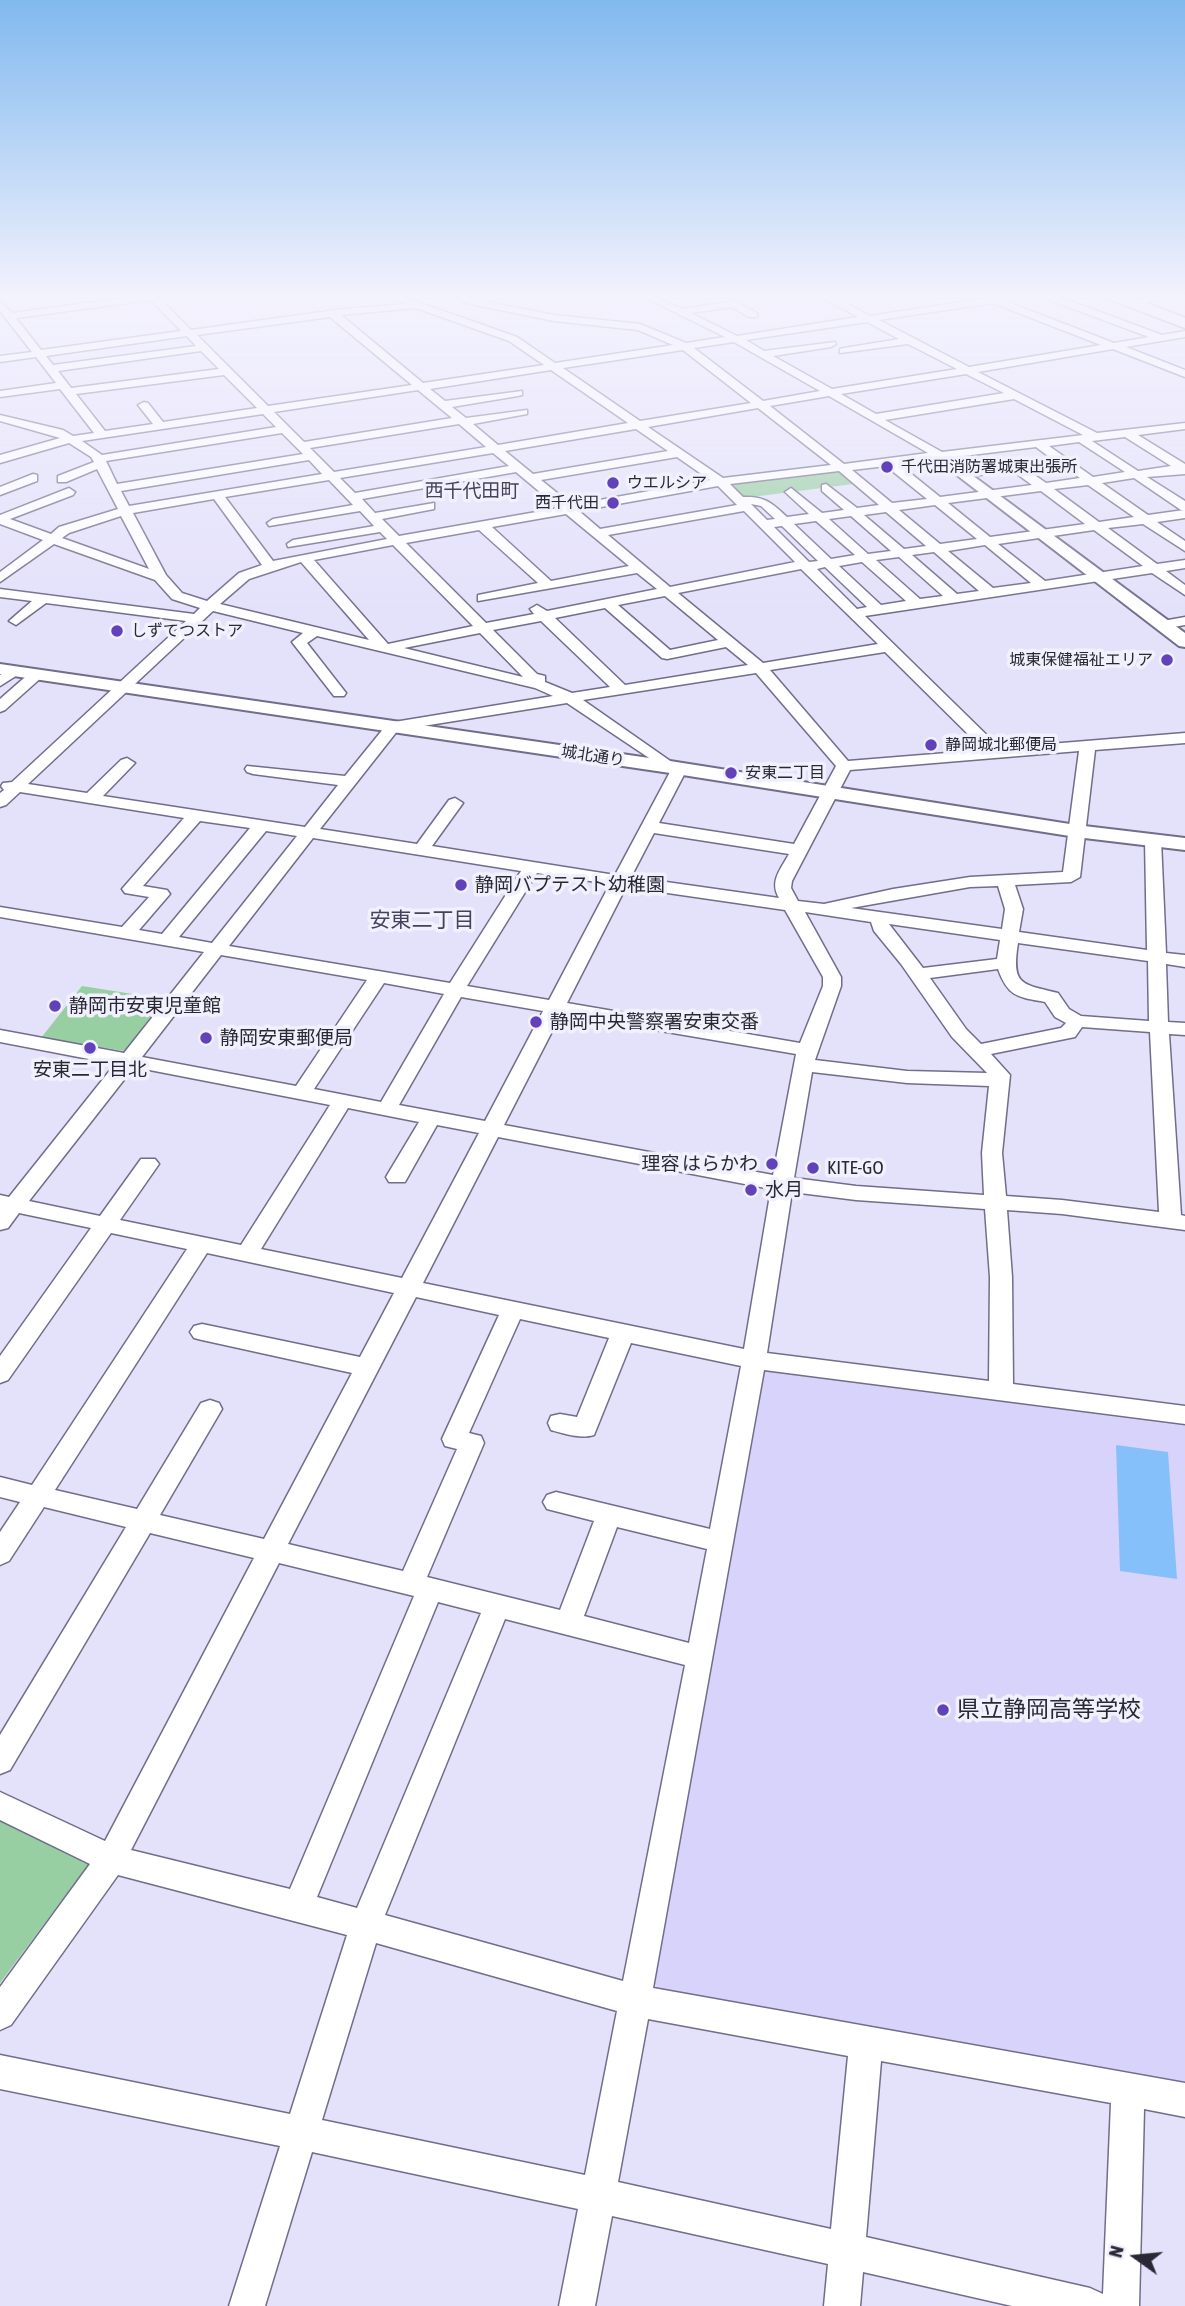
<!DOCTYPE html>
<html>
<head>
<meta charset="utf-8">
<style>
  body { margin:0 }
  #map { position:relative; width:1185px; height:2306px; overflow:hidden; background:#e4e1fb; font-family:"Asap Condensed",sans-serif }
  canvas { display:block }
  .north { position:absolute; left:1101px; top:2222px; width:70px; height:70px; -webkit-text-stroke:5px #f1f0fd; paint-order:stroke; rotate:285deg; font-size:19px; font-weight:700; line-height:28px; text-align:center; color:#292834 }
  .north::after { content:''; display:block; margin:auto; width:24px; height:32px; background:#292834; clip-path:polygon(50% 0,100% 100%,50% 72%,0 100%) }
</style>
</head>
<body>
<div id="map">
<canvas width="1185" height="2306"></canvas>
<div class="north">N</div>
</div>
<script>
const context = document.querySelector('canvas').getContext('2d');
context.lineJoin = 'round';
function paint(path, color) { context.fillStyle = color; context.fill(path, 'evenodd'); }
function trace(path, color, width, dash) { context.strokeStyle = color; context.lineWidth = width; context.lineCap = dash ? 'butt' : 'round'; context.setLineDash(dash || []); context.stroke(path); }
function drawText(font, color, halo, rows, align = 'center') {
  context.font = font + ' "Asap Condensed","Noto Sans JP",sans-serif'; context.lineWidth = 7; context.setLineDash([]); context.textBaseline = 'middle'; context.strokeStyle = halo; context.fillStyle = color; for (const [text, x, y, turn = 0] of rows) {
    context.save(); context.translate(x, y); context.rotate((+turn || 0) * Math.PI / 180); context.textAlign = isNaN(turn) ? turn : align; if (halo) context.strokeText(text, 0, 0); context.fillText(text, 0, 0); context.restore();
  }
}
paint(new Path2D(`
  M764,1370l421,56v661l-537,-93z`), '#d8d3fb');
paint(new Path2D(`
  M837,471l16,13 -109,14 -14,-14z
  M82,986l82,13 -39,52 -84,-13z
  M0,1816l91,45 -91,122z`), '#97cea2');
paint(new Path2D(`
  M1116,1445l52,7 9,127 -57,-8z`), '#86c0fa');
const minor = new Path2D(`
  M144,293h10l37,37 152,-21 63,-5 -28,-11h14l125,44 38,26 118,-18 -35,-15 -84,-9 -88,-18 -14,-10h11l12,6 4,-4 44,-2 -5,3 -36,5 72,14 86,9 46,19 39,-6 -89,-44h12l34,16 52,-8 23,12v4h-8l-17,-10 -41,6 46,23 121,-19 -44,-24h53l-28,6 31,17 150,-23h29l113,42 23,-4v6l-59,10 59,23v7l-72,-28 -135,23 119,61 88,-10v6l-47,6 47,29v10l-38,3 38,24v17l-28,4 28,19v10l-42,-27 -35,4 49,36 28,-4v8l-19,3 19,14v10l-33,-22 -287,43 135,132 185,-15v10l-90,7 -15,127 -9,5 -56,3 8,24 -4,23 128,18 -2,-110 8,-5 8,5 5,113 19,2v12l-19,-3 2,58 17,1v12l-16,-1 12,181 4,1v14l-123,-16 -55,-4 5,67 1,107 172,22v18l-421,-54 -111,618 532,95v34l-41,-8 -5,197h-127l-149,-34 -3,34h-36l4,-42 -216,-48 -17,90h-36l19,-97 -266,-57 -47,154h-36l51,-160 -280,-57v-34l290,59 57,-179 -229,-60 -107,150 -11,5v-43l90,-123 -90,-44v-28l105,49 149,-283 -104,-25 -140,237 -10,4v-39l126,-208 -82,-20 -35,54 -9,4v-33l20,-30 -20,-5v-20l32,8 155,-236 -76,-16 -103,147 -8,3v-27l91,-128 -72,-15 -11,15 -8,2v-35l9,2 106,-133 -115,-22v-12l124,23 80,-101 -204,-35v-10l122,20 27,-30 -24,-4 -3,-4 62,-71 -164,-26 -14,13 -6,2v-14l4,-3 -3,-4 2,-3 9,-1 174,-161 -140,-18 -30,22 -7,-4 23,-20 -32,-4v-8l194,25 6,-6 -28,-9 -17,-19 -101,-36 -54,38v-10l43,-32 -43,-16v-9l69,-27 6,4 -2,3 -63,24 41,15 8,-7 59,-18 -21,-40 -31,13h-8v-6l36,-14 -3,-5 -22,-14 -69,20v-8l60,-17 -60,-17v-6l63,15 10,6 21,-3 -34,-44 -60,8v-6l56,-8 -20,-26 -36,5v-6l32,-4 -32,-41v-10l12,12 134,-18zM1039,296l110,41 -35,6 -109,-42zM151,300l30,31 -140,19 -25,-32zM993,303l108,42 -132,22 -90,-47zM416,308l93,33 35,24 -121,18 -82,-68zM330,317l82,68 -144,21 -71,-71zM867,322l32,17 -55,9 -4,1v4l68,-9 49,25 -125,20 -59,-33 58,-9 5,-3 -1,-2 -71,9 -18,-11zM187,336l9,10 -143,19 -7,-9zM734,342l86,49 -57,10 -69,-53zM683,350l68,53 -111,18 -77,-53zM201,351l18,18 -148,19 -13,-17zM551,370l77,53 -130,22 -25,-21 54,-10v-4l-61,8 -14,-11 66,-11 4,-1v-4l-77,10 -15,-12zM966,374l38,19 -128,21 -35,-20zM224,375l33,33 -94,14 -15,-19 -4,-1 -6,3 15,19 -48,7 -29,-37zM418,390l34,28 -148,24 -30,-30zM829,396l99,57 -84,11 -74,-58zM1014,399l69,36 -141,17 -57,-32zM758,408l73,57 -108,13 -75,-51zM263,414l13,13 -174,28 -20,-14zM459,424l27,23 -152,25 -24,-24zM636,429l32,22 -135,23 -28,-23zM282,433l21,21 -186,30 -11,-23zM1125,437l46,29 -33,5 -46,-30zM1079,442l46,30 -32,5 -44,-31zM1036,447l16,12 -89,10 -6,4 6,4 50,-6 19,14 -92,12 -41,-33zM493,453l16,13 -154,27 -15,-15zM677,457l33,23 -138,25 -31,-25zM309,460l13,14 -193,32 -8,-15zM1061,465l19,13 -34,5 -20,-14zM886,466l41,33 -35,4 -40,-33zM839,471l40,34 -22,3 -31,-24 -4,1v6l22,19 -22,3 -31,-25 -6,4 24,22 -22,3c-15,-14 -22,-21 -44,-20l-13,-13zM516,472l43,36 -160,28 -17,-17 52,-10v-6l-59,10 -13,-14zM1134,478l47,32h3l-36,5 -46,-32zM329,480l24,25 -80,14 -6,4 2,3 91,-15 14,15 -81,14 -6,4 1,3 92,-15 7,7 -114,22 -48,-64zM1088,485l46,32 -35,5 -45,-33zM718,486l19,19 -137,24 -21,-18zM1041,491l44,33 -95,13 -42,-34zM214,499l48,66 -23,8 -32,28 -25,-8 -16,-18 -33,-62zM751,504l10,2 14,13 -8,1zM935,505l42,34 -37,5 -41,-34zM744,511l51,51 -125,25 -62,-52zM886,512l40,34 -22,3 -40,-34zM566,514l63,52 -78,15 -59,-54zM121,516l28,53 -87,-31 7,-5zM851,516l40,35 -23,3 -39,-35zM816,521l39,34 -24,4 -37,-35zM782,526l36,35 -9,1 -35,-35zM479,530l59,53 -60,12v6l159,-28 20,16 -110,22 -10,-6 -7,4 4,5 -48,9 -80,-80zM1094,530l49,36 -98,15 -47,-37zM393,545l80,81 -85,18 -74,-84zM985,545l46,38 -38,5 -45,-37zM934,552l45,39 -22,3 -45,-39zM899,557l44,39 -23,3 -44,-39zM301,562l68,78 -149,-36 29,-25zM862,562l44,39 -25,4 -42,-39zM825,567l42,40 -10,2 -40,-40zM801,569l77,75 -115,19 -85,-70zM665,596l53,44 -48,10 -52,-45zM605,608l57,50 5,1 59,-12 22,18 -123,20 -70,-67zM213,611l90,22 -11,9 42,54h10l2,-3 -39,-50 10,-7 218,52 18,8 -165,27 -43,53 -98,-10 -2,3 2,3 6,2 85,11 -33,42 -202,-31 32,-33 -8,-5 -6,2 -34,33 -59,-9zM541,621l69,66 -38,6 -27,-11v-6l-8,-2 -44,-44zM480,633l43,44 -119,-29zM885,652l99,98 -136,11 -78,-91zM756,673l80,93 -42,78 -135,-21 28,-54 -2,-3 -9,-1 -93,-65zM567,703l103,69 -55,103 -183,-29 31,-43 -8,-5 -6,2 -32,44 -97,-15 78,-99zM1079,751l-16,121 -93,5 -77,12 -69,15 -26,-3 -7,-13 1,-7 58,-111zM200,821l50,7 -88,106 -23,-4 31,-36 -3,-4 -24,-4zM266,831l31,5 -85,107 -33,-6zM654,833l135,21c-8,15 -20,27 -10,44l-148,-21zM313,838l208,33 -71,112 -221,-37zM537,873l73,11 -61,116 -82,-14zM998,886l7,23 -3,20 -151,-21 119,-21zM626,887l159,23 38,67v9l-23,57 -233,-40zM805,912l66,10 3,9 27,33 51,73 35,36 -80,-2 -92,-11 26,-74v-9zM889,924l111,16 -3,19 -74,9zM1018,943l130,18 1,60 -68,-5 -12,-7 -11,-16c-36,-9 -47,-7 -40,-50zM221,955l146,25 -71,106 -154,-29zM998,969c10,28 20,28 47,33l10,15 11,6 -5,5 -80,16 -15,-15 -36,-51zM384,983l60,11 -63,108 -67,-13zM461,997l82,14 -58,110 -86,-16zM561,1014l235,40 -23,121 -269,-50zM1082,1027l68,5 9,180 -97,-12 -56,-4 -4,-43 8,-78 -19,-21 84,-17zM134,1067l196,38 -89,140 -121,-25 39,-56 -4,-5h-14l-41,57 -71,-15zM812,1072l95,11 82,3 -7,67 2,42 -128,-9 -62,-8zM348,1108l71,14 -33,55 3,5h16l32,-57 42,8 -77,145 -141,-29zM498,1137l273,52 -27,160 -321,-66zM792,1192l64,8 129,9 5,68 -1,104 -222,-28zM207,1253l187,40 -34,64 -158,-33 -8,2 -4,6 4,6 8,2 150,33 -88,166 -104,-24 62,-106 -3,-6 -9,-3 -9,3 -64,106 -82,-19zM416,1297l83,18 -57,124 3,7 12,3 -54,122 -115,-27zM520,1319l89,19 -32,79 -17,-3 -9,2 -3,7 3,7c14,4 29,9 43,5l37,-92 110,23 -31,163 -154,-37 -9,3 -4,7 4,7 47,12 -34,89 -133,-33 57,-134 -3,-7 -12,-3zM617,1527l90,22 -18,94 -105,-27zM279,1563l135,33 -124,293 -159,-39zM438,1602l43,11 -124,295 -40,-11zM505,1619l180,46 -62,316 -238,-66zM376,1943l241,68 -32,164 -263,-55zM648,2019l200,37 -17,173 -213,-47zM881,2061l230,42 -8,191 -13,-6 -224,-51z
  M291,293h10l2,2 -5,3z
  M1166,293h18l-51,13 -5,-3z
  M33,474l4,1v6l-37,14v-8z
  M1185,617v8l-23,4 -7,-4 2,-3z
  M14,667l7,4 -2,3 -19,12v-11z
  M37,670l5,1 2,3 -2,3 -37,33 -5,2v-13l32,-28z`);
const tertiary = new Path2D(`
  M941,452l244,181v14l-6,-1 -243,-187 -2,-3 2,-3z
  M0,664l670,97 406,64 109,13v12l-109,-13 -406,-64 -670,-99z`);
const primary = new Path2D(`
  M1098,293h22l65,25v10l-84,-32z`);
trace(minor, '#716d8a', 3);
trace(tertiary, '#716d8a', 4);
trace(primary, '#716d8a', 4);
paint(minor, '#fff');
paint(tertiary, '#fff');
paint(primary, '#fff');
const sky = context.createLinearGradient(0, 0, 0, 616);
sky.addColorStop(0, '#81b9ef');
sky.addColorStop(0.48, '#f3f2fd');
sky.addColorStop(1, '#f3f2fd00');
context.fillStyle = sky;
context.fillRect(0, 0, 1185, 616);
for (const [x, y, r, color] of [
  [887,467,7,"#6242ba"],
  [613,483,7,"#6242ba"],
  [613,503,7,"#6242ba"],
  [117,631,7,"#6242ba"],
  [1167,660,7,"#6242ba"],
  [931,745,7,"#6242ba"],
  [731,773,7,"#6242ba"],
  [461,885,7,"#6242ba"],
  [55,1006,7,"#6242ba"],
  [536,1022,7,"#6242ba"],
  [206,1038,7,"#6242ba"],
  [90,1048,7,"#6242ba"],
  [772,1164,7,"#6242ba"],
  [813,1168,7,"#6242ba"],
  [751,1190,7,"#6242ba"],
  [943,1710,7,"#6242ba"]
]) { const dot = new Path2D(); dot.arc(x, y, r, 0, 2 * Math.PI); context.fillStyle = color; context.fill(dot); trace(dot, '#f1f0fd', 2.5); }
drawText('16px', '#292834', '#f1f0fd', [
  ["千代田消防署城東出張所",901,467],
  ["ウエルシア",627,483],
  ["西千代田",599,503,"right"],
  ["しずてつストア",131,631],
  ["城東保健福祉エリア",1153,660,"right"],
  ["静岡城北郵便局",945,745],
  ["安東二丁目",745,773]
], 'left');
drawText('16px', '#292834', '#f1f0fd', [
  ["城北通り",593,756,9]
]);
drawText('19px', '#46415c', '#f1f0fd', [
  ["西千代田町",472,491]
]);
drawText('19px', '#292834', '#f1f0fd', [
  ["静岡バプテスト幼稚園",475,885],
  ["静岡市安東児童館",69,1006],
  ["静岡中央警察署安東交番",550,1022],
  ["静岡安東郵便局",220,1038],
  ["安東二丁目北",90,1070,"center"],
  ["理容 はらかわ",758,1164,"right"],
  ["KITE-GO",827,1168],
  ["水月",765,1190]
], 'left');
drawText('21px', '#46415c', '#f1f0fd', [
  ["安東二丁目",422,920]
]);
drawText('23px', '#292834', '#f1f0fd', [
  ["県立静岡高等学校",957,1710]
], 'left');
</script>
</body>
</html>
